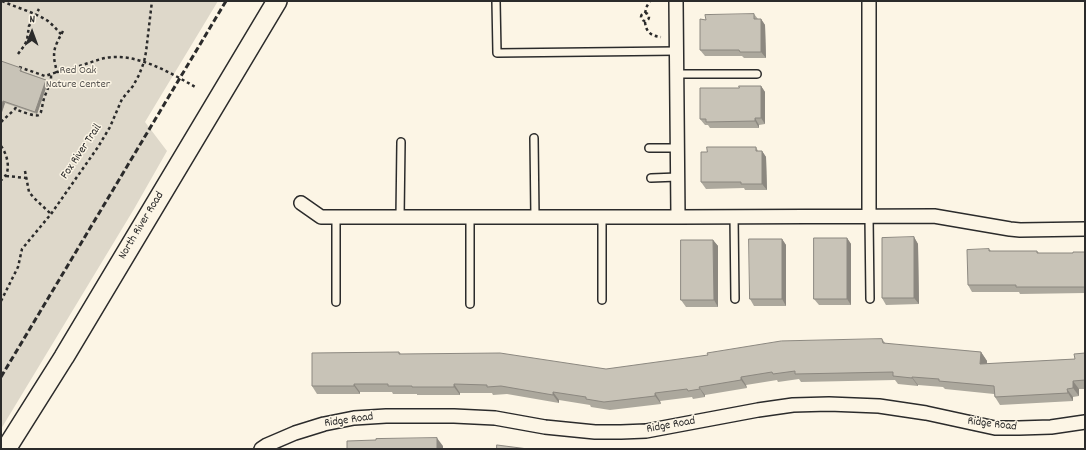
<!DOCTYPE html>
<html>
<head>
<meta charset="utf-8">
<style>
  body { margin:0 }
  #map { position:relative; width:1086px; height:450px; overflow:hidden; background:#fcf5e5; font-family:Dekko,sans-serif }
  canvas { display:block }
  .frame { position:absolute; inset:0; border:2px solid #2b2b2b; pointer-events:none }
  .north { position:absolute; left:12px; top:12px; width:40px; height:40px; -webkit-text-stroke:3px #fcf5e5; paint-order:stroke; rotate:1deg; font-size:11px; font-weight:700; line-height:16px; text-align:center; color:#2b2b2b }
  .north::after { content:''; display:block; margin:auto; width:14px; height:18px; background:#2b2b2b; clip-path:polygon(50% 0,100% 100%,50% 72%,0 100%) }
</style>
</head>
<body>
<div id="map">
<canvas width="1086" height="450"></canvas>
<div class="frame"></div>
<div class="north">N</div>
</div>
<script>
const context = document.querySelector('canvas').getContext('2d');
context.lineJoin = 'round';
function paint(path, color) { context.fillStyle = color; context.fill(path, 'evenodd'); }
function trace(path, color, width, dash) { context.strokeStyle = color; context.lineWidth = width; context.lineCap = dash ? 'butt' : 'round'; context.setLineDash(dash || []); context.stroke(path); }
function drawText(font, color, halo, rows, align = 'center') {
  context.font = font + ' Dekko,sans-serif'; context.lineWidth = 3; context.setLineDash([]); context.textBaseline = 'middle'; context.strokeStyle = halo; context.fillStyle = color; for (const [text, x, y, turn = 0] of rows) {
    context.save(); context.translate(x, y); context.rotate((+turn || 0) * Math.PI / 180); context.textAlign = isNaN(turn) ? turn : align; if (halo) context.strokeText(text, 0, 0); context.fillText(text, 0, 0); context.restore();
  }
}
paint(new Path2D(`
  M1,1h217l-73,121 22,29 -33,58 -133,220z`), '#ded8ca');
const service = new Path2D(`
  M496,1l1,52 180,-2
  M677,74h80
  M534,138l1,79
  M649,148h29
  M651,178l27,-1
  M734,216l1,83
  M400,217l1,-75
  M869,217l1,82
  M602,300v-83
  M336,302v-85
  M470,304v-87`);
const minor = new Path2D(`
  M676,1l2,216 256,-1 76,13 10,1 65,-1
  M301,203l20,14h357
  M869,217v-216
  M261,449l6,-4 28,-12 29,-9 30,-6 32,-2h68l41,2 50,9 50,5h26l25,-1 112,-21 35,-5 36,-1 50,2 47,7 69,15h24l32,-1 34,-5`);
const secondary = new Path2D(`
  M6,449l58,-92 213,-356`);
trace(service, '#2b2b2b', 10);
trace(minor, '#2b2b2b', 16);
trace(secondary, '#2b2b2b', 22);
trace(new Path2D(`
  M2,1c15,7 32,11 46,20 5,4 9,9 14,14
  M641 17a4 4 0 1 1 8 0a4 4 0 1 1-8 0Z
  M645,13l2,-7 3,-5
  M645,22c1,10 6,14 16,15
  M63,31c-10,18 -11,22 -6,41 17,-3 32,-10 48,-14 31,-6 66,15 92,30
  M18,54l6,-8 3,-6 2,-14 10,-17
  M19,67l26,9 12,-4
  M16,107l-1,2c5,2 20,8 24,6 1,-1 1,-2 2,-3l3,-14 7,-17v-7
  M1,122l14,-13
  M1,146c6,8 9,21 5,29 -1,1 -4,5 -5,5
  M25,171l4,21 5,6 17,16
  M6,176l21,2
  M1,301l17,-34 4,-18 29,-35 47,-67 12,-20 12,-28 11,-13 6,-11 5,-13 2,-10 6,-51`), '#2b2b2b', 2.5, [3, 3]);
trace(service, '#fcf5e5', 7);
trace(minor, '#fcf5e5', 13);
trace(secondary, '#fcf5e5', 19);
trace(new Path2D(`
  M1,377l225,-376`), '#2b2b2b', 3, [6, 3]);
paint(new Path2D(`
  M754,14l4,5h3l4,6 1,33h-22l-2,-2h-37l-5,-6 6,-30z
  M1,61l21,9v1l24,9 2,2 -11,32 -32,-11 -3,9 -1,-1z
  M761,86l4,6v32l-6,1v3h-49l-2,-3h-3l-5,-6 39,-31z
  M756,147l2,4h4l4,6 1,33h-22l-1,-2 -38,1 -5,-7z
  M914,237l4,7 1,60 -33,1 -4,-7z
  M847,238l4,6v61h-32l-5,-6z
  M782,239l4,6v61h-32l-4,-7z
  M713,240l5,6v61h-32l-5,-7z
  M989,249l2,2h46l2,2h34l12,-1v41l-65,1 -1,-2h-47l-4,-7z
  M882,339l4,5 95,8 6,9v3l88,-5 10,-6v36h-6v7l-6,1v4l-73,4 -5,-8 -1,-3 -49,-5 -2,-2 -25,-2v1l-20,-2 -3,-4 -94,2 -2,-3 -21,3 -1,-2 -31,5 1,3 -42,7v2l-12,2 -1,-2 -32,4 1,3 -51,6 -19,-3 -1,-2 -31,-5v3l-52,-9 -14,1 -1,-2h-32v2h-43v-1h-24l-1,-2h-32v2h-43l-5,-8 87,-34 2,2 205,15z`), '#aca89d');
paint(new Path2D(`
  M761,19l4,6 1,33 -5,-6z
  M46,80l2,2 -11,32 -2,-2z
  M761,86l4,6v32l-4,-6z
  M3,101l2,2 -3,9 -1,-2v-1z
  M755,118l4,7v3l-4,-7z
  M762,151l4,6 1,33 -5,-6z
  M914,237l4,7 1,60 -5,-6z
  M847,238l4,6v61l-4,-6z
  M782,239l4,6v61l-4,-7z
  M713,240l5,6v61l-4,-7z
  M981,352l6,9 -1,11 -6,-8z
  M741,377l5,8 1,3 -6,-8z
  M912,377l6,8v1l-6,-8z
  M1073,381l6,8v7l-6,-8z
  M354,384l6,8v2l-6,-8z
  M454,384l6,9v2l-6,-8z
  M699,387l6,8v2l-5,-8z
  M1067,389l6,8v4l-5,-8z
  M553,392l6,8v3l-6,-8z
  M655,393l5,8 1,3 -6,-8z
  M437,438l6,8v3h-6z`), '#8c8880');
const building = new Path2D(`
  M754,14v5h7v33h-21l-1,-2h-39v-31l6,1 -1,-5z
  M1,61l20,7 -1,3 26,9 -11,32 -32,-11 -2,8z
  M739,86h22v32h-6v3l-49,1v-3h-6v-31h39z
  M707,147h49v4h6v33h-21v-2h-40v-30h6z
  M914,237v61h-32v-60z
  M814,238h33v61h-33z
  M749,239h33v60h-32z
  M681,240h32l1,60h-33z
  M989,249v2h48v2h36v-1h12v35h-69v-2h-48l-1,-35z
  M882,339l1,4 98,9 -1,12 95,-5 -1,-5 11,-1v29v-2l-12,1v7l-6,1 1,4 -73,4 -1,-11 -55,-5v-2l-27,-2v1l-19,-2v-4l-98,2v-3l-22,3 -1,-2 -31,5v3l-42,7 1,2 -12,2 -1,-2 -32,4v3l-51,6 -18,-3v-2l-33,-5v3l-52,-9 -14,1v-2l-33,-1v3h-42v-1h-24v-2h-34v2h-42v-33l87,-1v2l101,-1 106,16 102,-14 -1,-2 74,-12z
  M437,438v11h-90v-8l29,-1v-1z
  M497,445l31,4h-31z`);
paint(building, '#c8c3b7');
trace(building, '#8c8880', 1);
drawText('12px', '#585653', '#fcf5e5', [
  ["Red Oak",78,71],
  ["Nature Center",78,85]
]);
drawText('12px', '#2b2b2b', '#fcf5e5', [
  ["Fox River Trail",82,152,-56],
  ["North River Road",142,226,-59],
  ["Ridge Road",349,421,-8],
  ["Ridge Road",992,425,7],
  ["Ridge Road",671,426,-10]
]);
</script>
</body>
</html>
